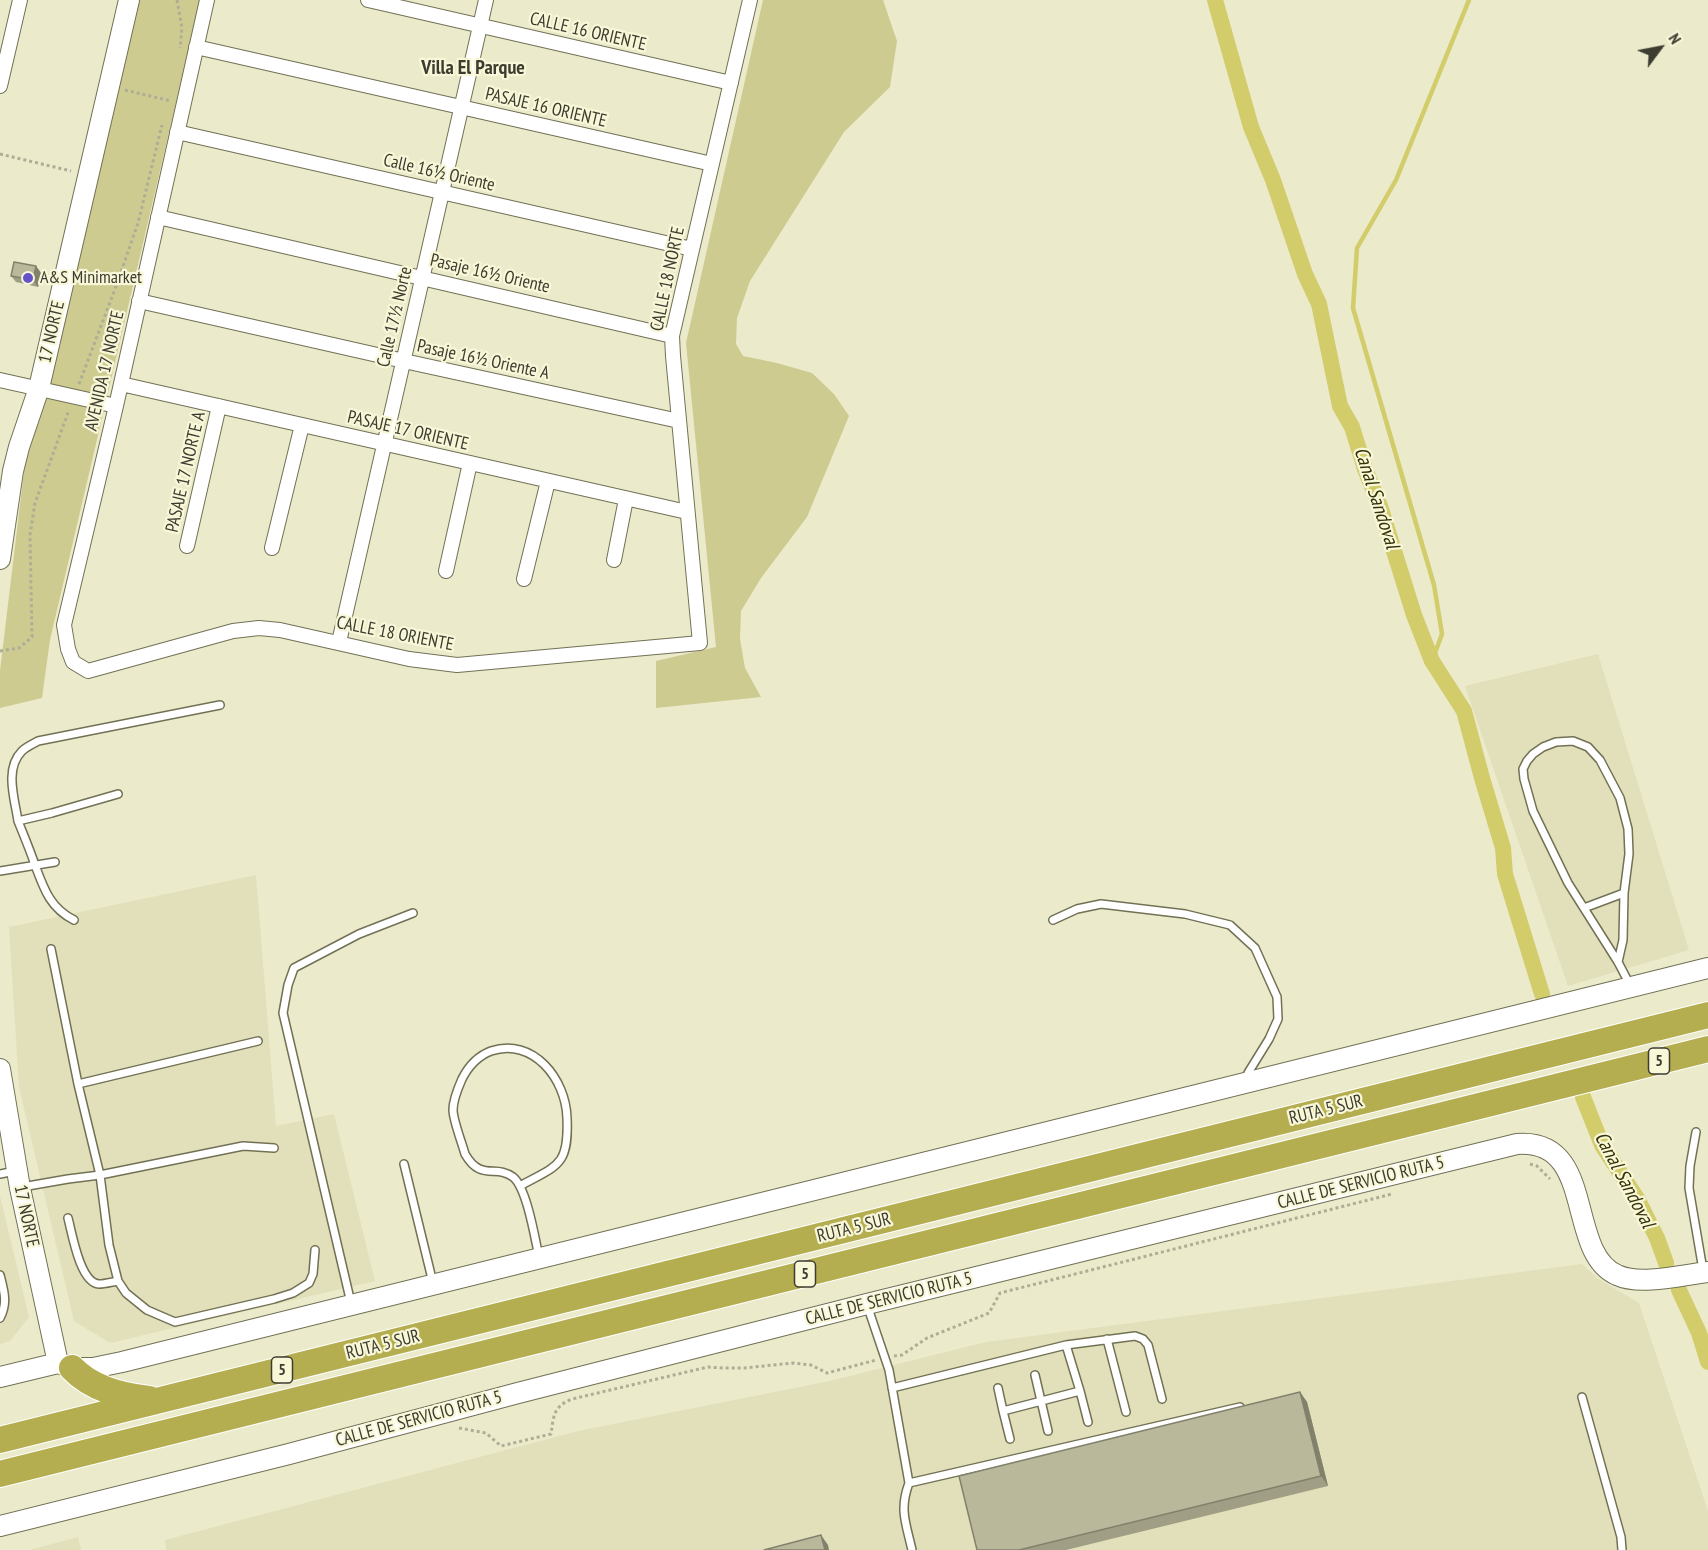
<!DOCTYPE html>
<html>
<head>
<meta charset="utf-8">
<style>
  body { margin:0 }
  #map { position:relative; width:1708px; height:1550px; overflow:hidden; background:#ebeacb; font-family:"PT Sans Narrow",sans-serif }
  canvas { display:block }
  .north { position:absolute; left:1630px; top:18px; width:60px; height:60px; -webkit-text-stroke:4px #f8f7d8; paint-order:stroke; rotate:58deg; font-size:16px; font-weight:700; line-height:24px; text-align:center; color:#3d3c30 }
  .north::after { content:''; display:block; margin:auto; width:21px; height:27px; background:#3d3c30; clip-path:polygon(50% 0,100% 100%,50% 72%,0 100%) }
</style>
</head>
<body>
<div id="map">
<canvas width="1708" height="1550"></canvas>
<div class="north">N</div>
</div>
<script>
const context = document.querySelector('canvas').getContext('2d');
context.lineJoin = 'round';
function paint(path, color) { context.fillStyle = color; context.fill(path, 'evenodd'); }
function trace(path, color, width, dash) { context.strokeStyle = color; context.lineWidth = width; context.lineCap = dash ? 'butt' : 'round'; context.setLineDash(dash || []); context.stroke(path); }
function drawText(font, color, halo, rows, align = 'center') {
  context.font = font + ' "PT Sans Narrow",sans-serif'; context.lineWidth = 4.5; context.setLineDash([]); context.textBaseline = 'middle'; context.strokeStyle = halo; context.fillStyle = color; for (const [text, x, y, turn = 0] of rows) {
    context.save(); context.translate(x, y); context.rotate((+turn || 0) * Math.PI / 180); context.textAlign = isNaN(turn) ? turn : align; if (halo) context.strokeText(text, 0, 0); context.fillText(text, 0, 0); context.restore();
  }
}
paint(new Path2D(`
  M1598,654l91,296 -121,36 -103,-300z
  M256,875l20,251 58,-12 41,167 -265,62 -36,-22 -55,-234 -10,-160z
  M0,1196l29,121 -19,24 -10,3z
  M1582,1264l15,14 42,25 69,208v39h-1542l-1,-10 413,-109 252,-50 156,-39z
  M78,1537l3,13h-51z`), '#e2e0ba');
paint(new Path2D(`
  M135,0h65l-150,640 -8,58 -42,10v-37l25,-208z
  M763,0h120l14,41 -7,46 -46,45 -94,149 -13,37 -1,26 7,12 34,7 35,10 22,21 15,22 -42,101 -46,61 -20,33 -1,28 5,29 16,29 -105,11v-47l60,-14 -30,-304z`), '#cecb91');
trace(new Path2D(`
  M1432,661l10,-27 -8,-49 -81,-277 4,-60 39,-68 73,-180`), '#d2cc6b', 4.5);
trace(new Path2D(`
  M1215,0l36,127 22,53 32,94 14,30 21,102 12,21 13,42 15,37 34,109 18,46 32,50 18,67 21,70 2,26 37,120
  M1583,1097l19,48 36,55 19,38 9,25
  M1679,1290l20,43 9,29`), '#d2cc6b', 16);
const lane = new Path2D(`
  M18,821c-3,-21 -14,-52 4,-70 4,-4 11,-7 16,-10l182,-36
  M0,871l55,-9
  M1584,908l40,-15
  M74,920c-24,-12 -30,-31 -39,-55 -5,-15 -11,-29 -17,-44l34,-8 66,-19
  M1053,920l24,-11 24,-5 84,10 45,11 25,23 22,49 1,22 -9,20 -21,34 2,7
  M51,949l27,135 22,91 9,70 9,36 8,12 21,17 28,12 99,-23 19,-6 16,-10 4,-9 2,-24
  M1618,962l5,-22 1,-47 5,-39 -1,-25 -8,-31 -20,-38 -12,-13 -15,-6 -17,1 -13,5 -10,7 -6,7 -4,8 1,10 9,32 35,72 50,79 12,23
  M78,1084l180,-43
  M1696,1132l-6,34 -1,22 14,82
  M404,1164l29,119
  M0,1174l15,-3
  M520,1186c38,-21 49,-20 47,-68 -1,-39 -34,-81 -76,-67 -13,5 -23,16 -29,28 -4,9 -9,21 -9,31 0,10 9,33 12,44 16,28 31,10 48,23 14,11 22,62 26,80
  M22,1187l46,-8 32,-4 143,-29 31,2
  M68,1218c4,15 12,65 31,66 5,0 13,-2 19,-3
  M0,1275c4,16 8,28 0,43
  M351,1303l-68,-290 5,-28 6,-17 65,-34 54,-21
  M867,1305l22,65 20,113c-10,27 -3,40 3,67
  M1107,1339l19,73
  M1066,1345l14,46 8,31
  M1035,1375l13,56
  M892,1388l174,-43 69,-9 8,3 5,6 14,54
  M998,1388l5,23 77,-20
  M1582,1397l39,140 1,13
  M1003,1411l7,28
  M909,1483l331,-76`);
const street = new Path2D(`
  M207,0l-91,406 -52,219 4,24 5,13 15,9 145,-40 26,-3 21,2 129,29 48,6 243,-22 -27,-287 -1,-20 78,-336
  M368,0l363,83
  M196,47l516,117
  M0,86l20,-86
  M177,132l515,117
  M158,217l514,119
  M139,301l265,60 275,60
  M0,380l116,26
  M121,384l566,128
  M187,546l32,-140
  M272,548l30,-123
  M614,560l12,-61
  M446,571l24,-108
  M524,579l24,-98
  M339,642l147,-642`);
const secondary = new Path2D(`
  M0,559l13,-88 6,-24 20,-59 90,-388
  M0,1069l20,119 38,175
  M58,1363l14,5h21l29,-6 1586,-394
  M0,1377l58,-14
  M0,1526l289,-72 229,-61 349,-89 650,-160c80,-6 48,108 100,131 23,11 66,0 91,-3`);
const highway = new Path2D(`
  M72,1368c20,21 49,28 77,31
  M0,1440l1708,-425
  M0,1474l1708,-425`);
trace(lane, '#727155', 10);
trace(street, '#727155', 16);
trace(secondary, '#727155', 22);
trace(highway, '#fff', 28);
trace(new Path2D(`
  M177,0l5,28 -2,20
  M125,90l46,11
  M0,154l71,17
  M79,384l36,-95 23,-66 24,-98
  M0,651l19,-3 13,-11 -2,-102 5,-32 34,-93
  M1530,1164l7,2 13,13
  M894,1356l8,-1 25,-17 62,-25 11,-20 392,-99
  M459,1428l27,5 15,13 50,-12c3,-19 2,-27 21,-35l136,-32 15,1h21l49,-5 18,2 16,8 49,-13`), '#aead95', 3, [3, 3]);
trace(lane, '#fff', 7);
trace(street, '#fff', 14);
trace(secondary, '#fff', 20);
trace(highway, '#b5ae50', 26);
paint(new Path2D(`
  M36,266l5,7 -3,14 -22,-5 -5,-6z
  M1300,1392l7,10 21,84 -262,64h-89z`), '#a09e85');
paint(new Path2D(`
  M36,266l5,7 -3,14 -5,-7z
  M1300,1392l7,10 21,84 -7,-10z
  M821,1535l7,10 1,5h-4z`), '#82816c');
const building = new Path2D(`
  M14,262l22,4 -3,14 -22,-4z
  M1300,1392l21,84 -302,74h-42l-18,-74z
  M821,1535l4,15h-61z`);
paint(building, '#bab89b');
trace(building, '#82816c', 1.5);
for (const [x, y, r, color] of [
  [28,278,6,"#6452cb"]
]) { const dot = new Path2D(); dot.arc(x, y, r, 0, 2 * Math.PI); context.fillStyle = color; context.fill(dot); trace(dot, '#f8f7d8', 2); }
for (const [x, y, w] of [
  [1659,1061,21],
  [805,1274,21],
  [282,1370,21]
]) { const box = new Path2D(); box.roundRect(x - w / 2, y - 13, w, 26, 4.5); context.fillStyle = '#f8f7d8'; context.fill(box); trace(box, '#3d3c30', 1.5); }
drawText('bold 16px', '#3d3c30', null, [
  ["5",1659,1061],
  ["5",805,1274],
  ["5",282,1370]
]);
drawText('18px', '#3d3c30', '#f8f7d8', [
  ["CALLE 16 ORIENTE",588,32,13],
  ["PASAJE 16 ORIENTE",546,108,13],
  ["Calle 16½ Oriente",439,173,13],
  ["Pasaje 16½ Oriente",490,274,13],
  ["CALLE 18 NORTE",668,279,-78],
  ["Calle 17½ Norte",395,317,-77],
  ["17 NORTE",52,332,-77],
  ["Pasaje 16½ Oriente A",483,360,12],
  ["AVENIDA 17 NORTE",105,371,-77],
  ["PASAJE 17 ORIENTE",408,431,13],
  ["PASAJE 17 NORTE A",186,472,-77],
  ["CALLE 18 ORIENTE",395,634,11],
  ["RUTA 5 SUR",1326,1110,-14],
  ["CALLE DE SERVICIO RUTA 5",1361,1183,-14],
  ["17 NORTE",26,1216,78],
  ["RUTA 5 SUR",854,1228,-14],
  ["CALLE DE SERVICIO RUTA 5",889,1299,-14],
  ["RUTA 5 SUR",383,1345,-14],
  ["CALLE DE SERVICIO RUTA 5",419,1419,-15]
]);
drawText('18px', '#3d3c30', '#f8f7d8', [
  ["A&S Minimarket",40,278]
], 'left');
drawText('bold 20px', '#3d3c30', '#f8f7d8', [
  ["Villa El Parque",473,68]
]);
drawText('italic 20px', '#353207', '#f8f7d8', [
  ["Canal Sandoval",1376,498,72],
  ["Canal Sandoval",1624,1180,62]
]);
</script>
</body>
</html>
